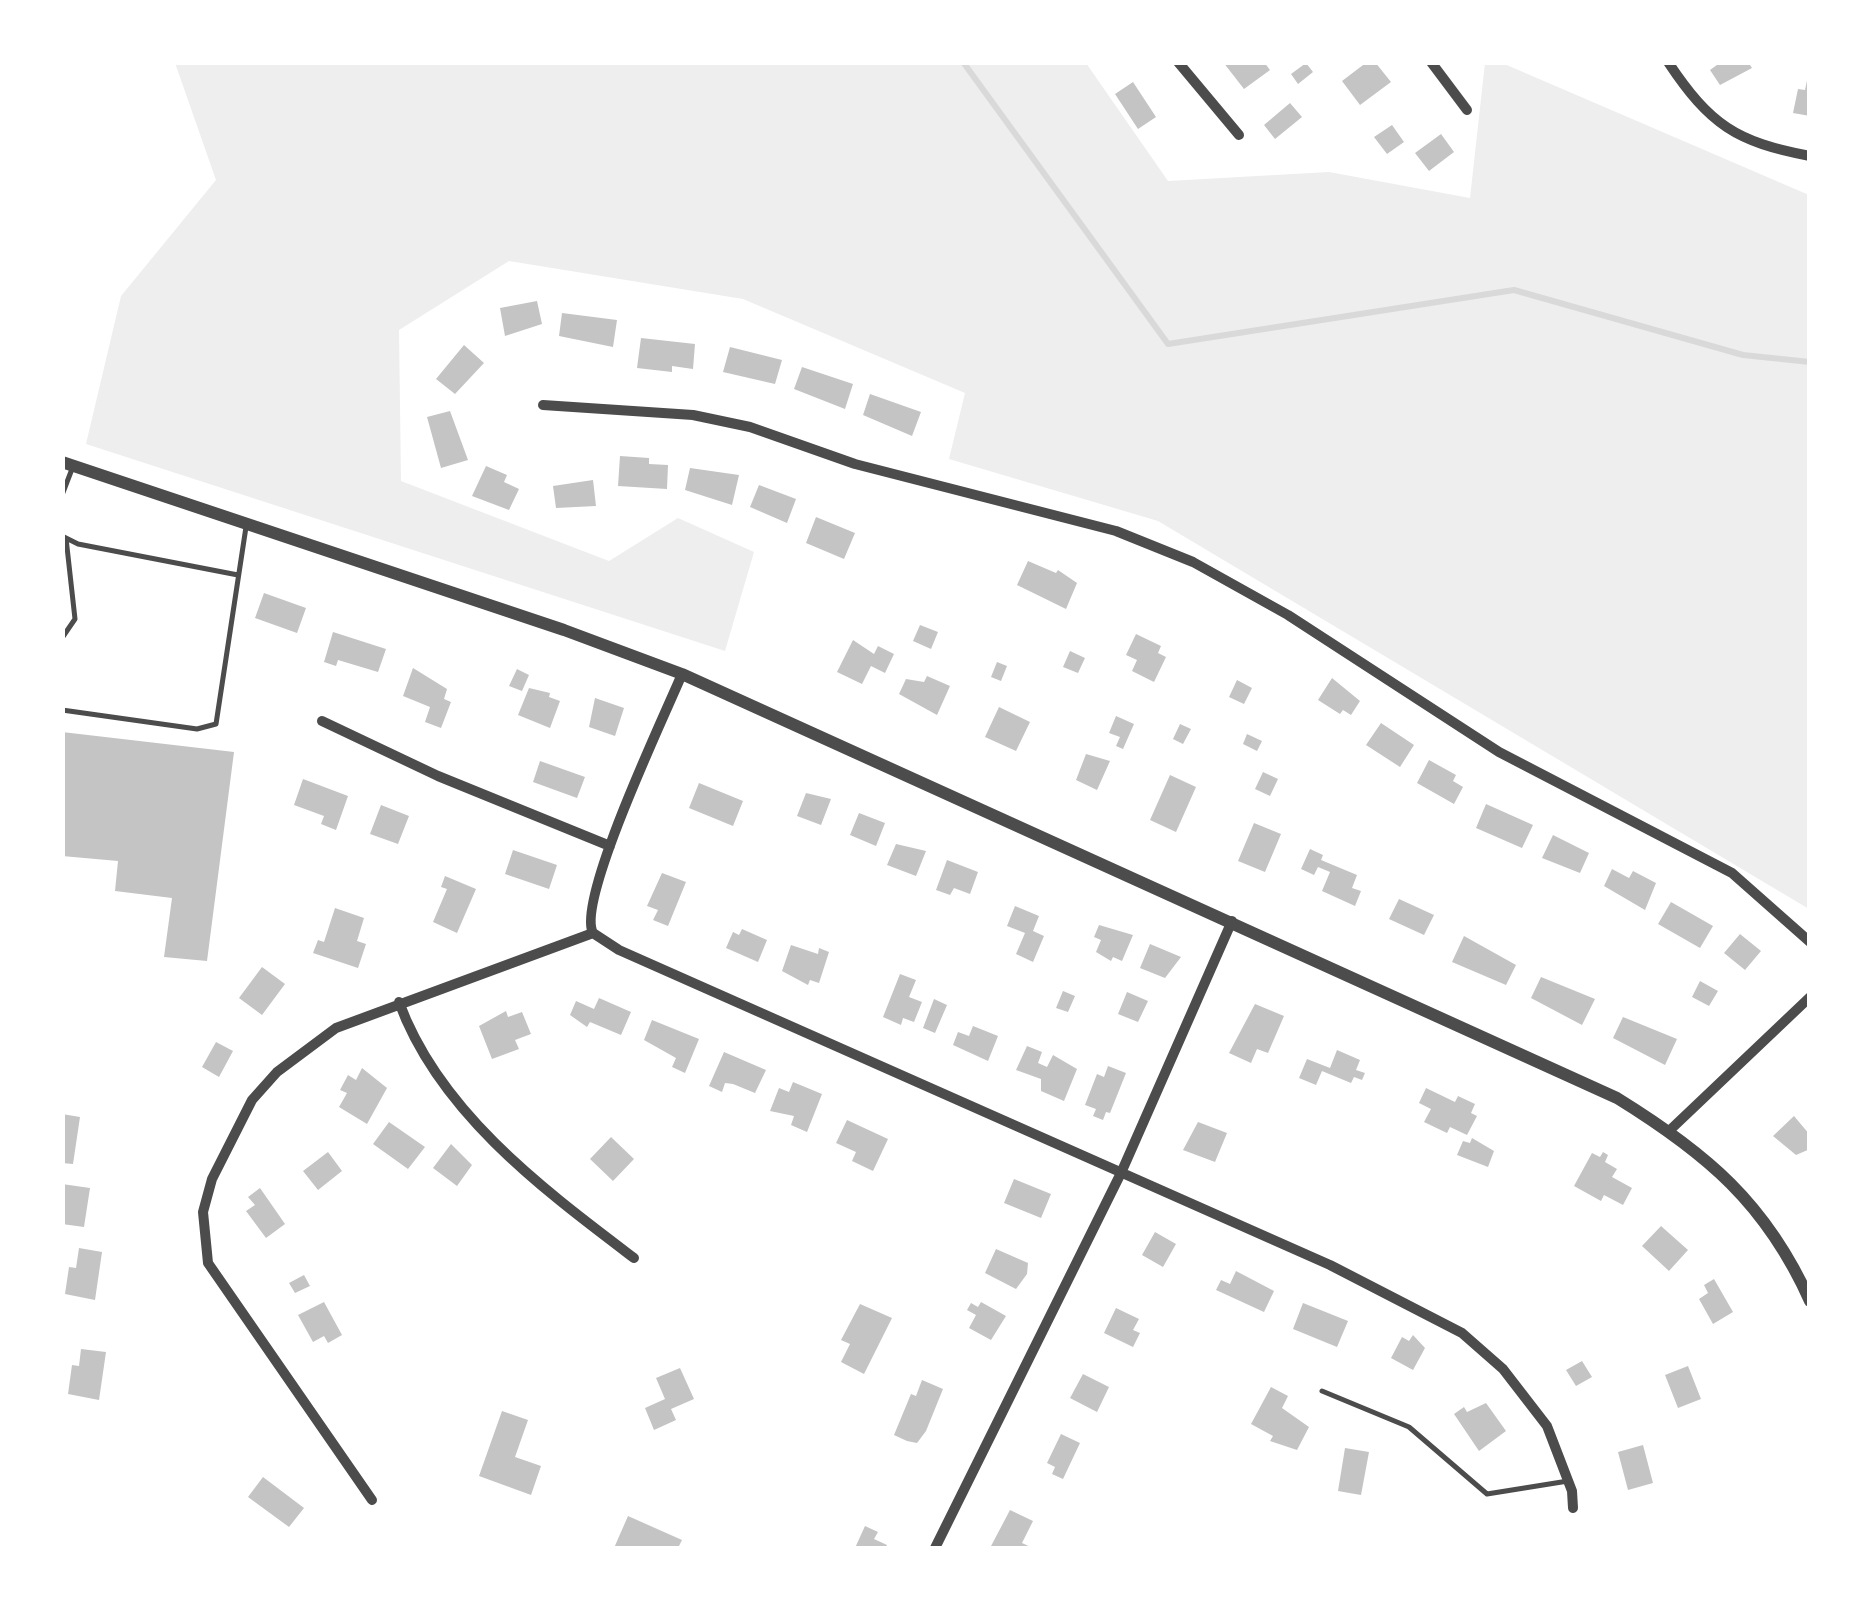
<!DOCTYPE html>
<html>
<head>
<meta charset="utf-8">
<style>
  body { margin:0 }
  #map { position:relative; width:1872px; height:1611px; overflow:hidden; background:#fff; font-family:"Public Sans",sans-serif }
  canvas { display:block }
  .frame { position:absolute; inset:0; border:65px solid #fff; pointer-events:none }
</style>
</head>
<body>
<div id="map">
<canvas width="1872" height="1611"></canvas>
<div class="frame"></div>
</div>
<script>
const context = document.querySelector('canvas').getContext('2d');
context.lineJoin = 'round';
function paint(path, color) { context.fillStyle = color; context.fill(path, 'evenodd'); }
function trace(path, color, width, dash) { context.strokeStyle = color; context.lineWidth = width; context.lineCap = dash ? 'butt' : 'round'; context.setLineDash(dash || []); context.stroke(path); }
paint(new Path2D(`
  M175,63h911l82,118 161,-9 141,26 15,-135h17l307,132v714l-651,-388 -209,-62 16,-66 -222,-94 -234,-38 -110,69 2,151 208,80 69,-43 76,34 -29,99 -639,-207 35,-148 95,-116z`), '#eee');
trace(new Path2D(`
  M963,62l205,282 346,-54 229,65 67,7`), '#d9d9d9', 6);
paint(new Path2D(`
  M1223,62h41l6,8 -26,19z
  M1367,62h8l16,20 -31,23 -18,-24z
  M1721,62h27l4,6 -32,17 -10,-15z
  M1306,63l7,9 -15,12 -7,-10z
  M1808,76h2v40l-17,-3 5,-24 7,1z
  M1133,82l23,35 -18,12 -23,-35z
  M1290,103l12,14 -27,22 -11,-14z
  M1392,125l12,17 -17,12 -13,-17z
  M1441,134l13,18 -25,19 -14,-18z
  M537,301l5,23 -37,12 -5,-28z
  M562,313l55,7 -4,27 -54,-11z
  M641,338l54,6 -2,25 -21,-3v6l-35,-4z
  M464,345l20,18 -29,31 -19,-15z
  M730,347l52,13 -7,24 -52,-12z
  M802,367l51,17 -8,25 -51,-20z
  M870,394l51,18 -9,24 -49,-21z
  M450,411l18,49 -27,8 -14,-51z
  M620,456l29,2v6l19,1 -1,24 -49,-3z
  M486,466l21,9 -3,7 15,7 -10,21 -37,-14z
  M690,468l49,7 -7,30 -47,-15z
  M593,480l3,26 -40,2 -3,-22z
  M759,485l37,14 -9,24 -37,-16z
  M816,517l39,16 -11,26 -38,-16z
  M1028,561l28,12 2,-3 19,13 -11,26 -49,-24z
  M264,593l42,15 -9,25 -42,-15z
  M920,625l18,7 -7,17 -18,-8z
  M333,632l53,17 -8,23 -40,-12 -2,6 -12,-4z
  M1136,634l25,12 -3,7 8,4 -12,25 -22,-11 5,-11 -11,-5z
  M853,640l21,14 4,-8 16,8 -9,19 -14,-7 -9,18 -25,-12z
  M1070,651l15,7 -7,15 -15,-6z
  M997,662l10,4 -6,15 -10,-4z
  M413,668l34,21 -3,10 7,3 -10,26 -16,-6 5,-15 -27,-11z
  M517,669l12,6 -7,16 -13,-5z
  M927,676l23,10 -13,29 -38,-21 7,-15 18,3z
  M1332,678l28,23 -9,14 -8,-5 -3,4 -22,-14z
  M1237,680l15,8 -8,16 -15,-7z
  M529,688l21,5 -1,4 11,4 -10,27 -32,-13z
  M595,698l29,10 -9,28 -26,-9z
  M999,707l31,15 -14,29 -31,-14z
  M1116,716l18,8 -11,25 -7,-3 4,-9 -11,-4z
  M1381,723l33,22 -14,22 -34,-22z
  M1180,724l11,5 -8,15 -10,-5z
  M62,732l172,20 -27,209 -43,-4 8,-59 -57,-7 3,-30 -56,-5z
  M1247,734l15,7 -5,10 -14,-7z
  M1086,754l24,7 -13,29 -21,-10z
  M1429,760l27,15 -3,6 10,6 -9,17 -37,-21z
  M540,761l45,16 -8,21 -44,-16z
  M1263,772l15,7 -8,17 -15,-7z
  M1170,775l26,12 -20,45 -26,-12z
  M303,779l45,17 -12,34 -15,-6 3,-8 -30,-11z
  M699,783l44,18 -10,25 -44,-18z
  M806,793l25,6 -10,26 -24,-9z
  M1486,804l47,21 -11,23 -46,-20z
  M381,805l28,11 -11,28 -28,-10z
  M859,813l26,10 -9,23 -26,-11z
  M1254,823l27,11 -16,38 -27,-11z
  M1553,835l36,18 -9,20 -38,-15z
  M896,844l30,7 -10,25 -29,-11z
  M1310,849l13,6 -2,5 36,15 -5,13 9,3 -6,15 -33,-15 8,-19 -12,-5 -4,8 -13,-6z
  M513,850l44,15 -8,24 -44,-15z
  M947,860l31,12 -8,22 -16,-6 -4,7 -14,-5z
  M1612,869l17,9 4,-7 23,12 -11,27 -41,-24z
  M662,873l24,9 -18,44 -15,-6 5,-10 -11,-4z
  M445,876l31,13 -19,44 -24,-11 14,-33 -6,-2z
  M1399,899l35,16 -10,20 -35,-16z
  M1671,902l42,24 -13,22 -42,-24z
  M1015,906l24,10 -6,15 11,5 -11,26 -17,-8 9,-21 -18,-7z
  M335,908l29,10 -7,23 9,3 -8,24 -45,-15 5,-13 6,2z
  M1099,925l34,10 -11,26 -9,-4 -2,4 -15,-9 5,-12 -7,-3z
  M742,929l25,11 -9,22 -32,-14 7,-16 6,3z
  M1740,934l21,17 -16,19 -21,-17z
  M1464,936l52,29 -10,20 -54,-23z
  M1150,944l31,13 -16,21 -25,-10z
  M791,945l27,9 1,-6 10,4 -10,31 -9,-3 -2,5 -26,-14z
  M262,967l23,17 -23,31 -23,-17z
  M900,974l16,6 -7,17 13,5 -8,20 -11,-4 -2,7 -18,-8z
  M1541,977l54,22 -13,26 -51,-27z
  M1700,981l18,10 -9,15 -17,-9z
  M1063,991l12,5 -7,16 -12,-4z
  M1127,992l21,9 -10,21 -20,-8z
  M599,998l32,14 -10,23 -31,-13 -3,5 -17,-12 6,-14 18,8z
  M934,999l13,6 -12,28 -12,-5z
  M1255,1004l29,12 -16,37 -11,-4 -6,14 -22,-10z
  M506,1011l2,6 14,-5 9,22 -16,6 4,9 -27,10 -13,-33z
  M1623,1017l54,22 -12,26 -52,-27z
  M652,1020l47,19 -14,34 -13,-6 4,-9 -32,-18z
  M973,1026l25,10 -10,25 -35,-16 5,-13 11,4z
  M216,1042l17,9 -14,26 -17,-10z
  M1027,1046l15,6 -4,11 9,4 6,-12 24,14 -13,32 -23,-10v-12l-25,-9z
  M1337,1050l23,10 -4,10 9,3 -3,7 -8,-3 -3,6 -29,-12 -6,14 -17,-7 8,-19 23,9z
  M724,1052l42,18 -11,23 -22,-9 -8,-1 -3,9 -13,-6z
  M1108,1066l18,7 -16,40 -4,-1 -3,8 -10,-4 3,-7 -11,-4 12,-31 7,3z
  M362,1068l25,20 -20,36 -28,-17 8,-14 -7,-3 8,-15 8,5z
  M793,1082l29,12 -15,38 -16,-7 3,-9 -24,-5 9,-23 10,4z
  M1426,1088l29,14 3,-6 17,8 -4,9 6,3 -10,19 -17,-8 -3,6 -23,-11 7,-13 -12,-6z
  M62,1114l18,3 -7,47 -11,-1z
  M1794,1116l16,19v14l-14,6 -23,-19z
  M847,1120l41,19 -15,32 -21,-10 4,-9 -20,-9z
  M389,1122l36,25 -17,22 -35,-25z
  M1198,1122l29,11 -12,29 -32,-12z
  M611,1137l23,22 -21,22 -23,-22z
  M1472,1138l22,13 -6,16 -31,-12 6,-14 7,2z
  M451,1144l21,21 -15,21 -24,-18z
  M328,1152l14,19 -24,19 -15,-19z
  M1603,1152l5,3 -3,7 12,7 -5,8 20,11 -9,17 -19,-10 -3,6 -27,-15 18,-33 8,4z
  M1014,1179l37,15 -10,24 -37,-15z
  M62,1184l28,4 -6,39 -22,-3z
  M260,1188l25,36 -19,14 -20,-27 9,-6 -7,-8z
  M1661,1226l27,24 -19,21 -27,-25z
  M1155,1232l21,12 -13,23 -21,-12z
  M79,1248l23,4 -7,48 -30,-6 4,-27 7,1z
  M996,1249l32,14 -1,11 -11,15 -31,-16z
  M1236,1271l38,20 -10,21 -48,-22 5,-10 9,4z
  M304,1275l6,11 -15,7 -6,-10z
  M1714,1279l19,33 -20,12 -14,-25 9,-6 -4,-8z
  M324,1302l18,33 -14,8 -4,-7 -11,6 -15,-27z
  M981,1302l25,14 -15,24 -22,-12 7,-13 -9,-5 4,-7 7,4z
  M1303,1303l45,18 -11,26 -44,-18z
  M860,1304l32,14 -28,56 -23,-12 9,-18 -9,-4z
  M1116,1308l23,11 -6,11 7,3 -7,14 -29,-14z
  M1413,1335l12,13 -12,22 -22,-12 11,-21 7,4z
  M81,1349l25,3 -7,48 -31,-6 4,-29 7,1z
  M1582,1361l10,16 -16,9 -10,-16z
  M1688,1366l13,33 -23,9 -13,-33z
  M680,1368l14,31 -23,10 5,11 -22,10 -9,-22 20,-9 -9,-21z
  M1083,1374l26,13 -12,25 -27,-14z
  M922,1380l21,9 -17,42 -9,12 -10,-2 -13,-6 17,-41 5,2z
  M1271,1387l17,9 -6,12 27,19 -12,23 -27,-9 3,-5 -22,-12z
  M1486,1403l20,28 -27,20 -25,-37 10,-7 3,5z
  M502,1411l26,9 -13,37 26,9 -10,29 -52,-19z
  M1061,1434l19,9 -17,36 -11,-5 3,-7 -8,-4z
  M1643,1445l10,38 -25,7 -10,-38z
  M1345,1448l24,4 -8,43 -23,-4z
  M263,1477l41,31 -15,19 -41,-30z
  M1010,1510l23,11 -11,22 11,5h-43z
  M628,1516l54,24 -4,8h-64z
  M865,1526l13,6 -4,7 13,6 -1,3h-31z`), '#c4c4c4');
trace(new Path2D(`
  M62,495l10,-26
  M62,536l16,8 160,31
  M62,638l13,-19 -9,-81
  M62,710l135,19 19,-5 30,-197
  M1322,1391l87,36 78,67 81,-13`), '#4c4c4c', 5);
trace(new Path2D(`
  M1178,62l61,73
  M1431,62l36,48
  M1668,62c42,63 68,80 142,94
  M543,405l150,10 57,12 105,37 261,67 77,31 95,53 211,137 233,121 78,69
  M322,721l116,55 172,70
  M593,933l26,17 711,315 132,68 41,36 44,57 25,65 1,17
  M593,933c-17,-32 71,-216 89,-259
  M399,1002c40,110 144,187 235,256
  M1669,1131l141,-134
  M372,1500l-164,-237 -5,-51 9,-33 40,-79 25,-28 59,-44 257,-95
  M935,1548l186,-375 111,-252`), '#4c4c4c', 10);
trace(new Path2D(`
  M62,462l502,168 118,44 935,424c89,55 149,105 193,203`), '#4c4c4c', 12);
</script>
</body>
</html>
